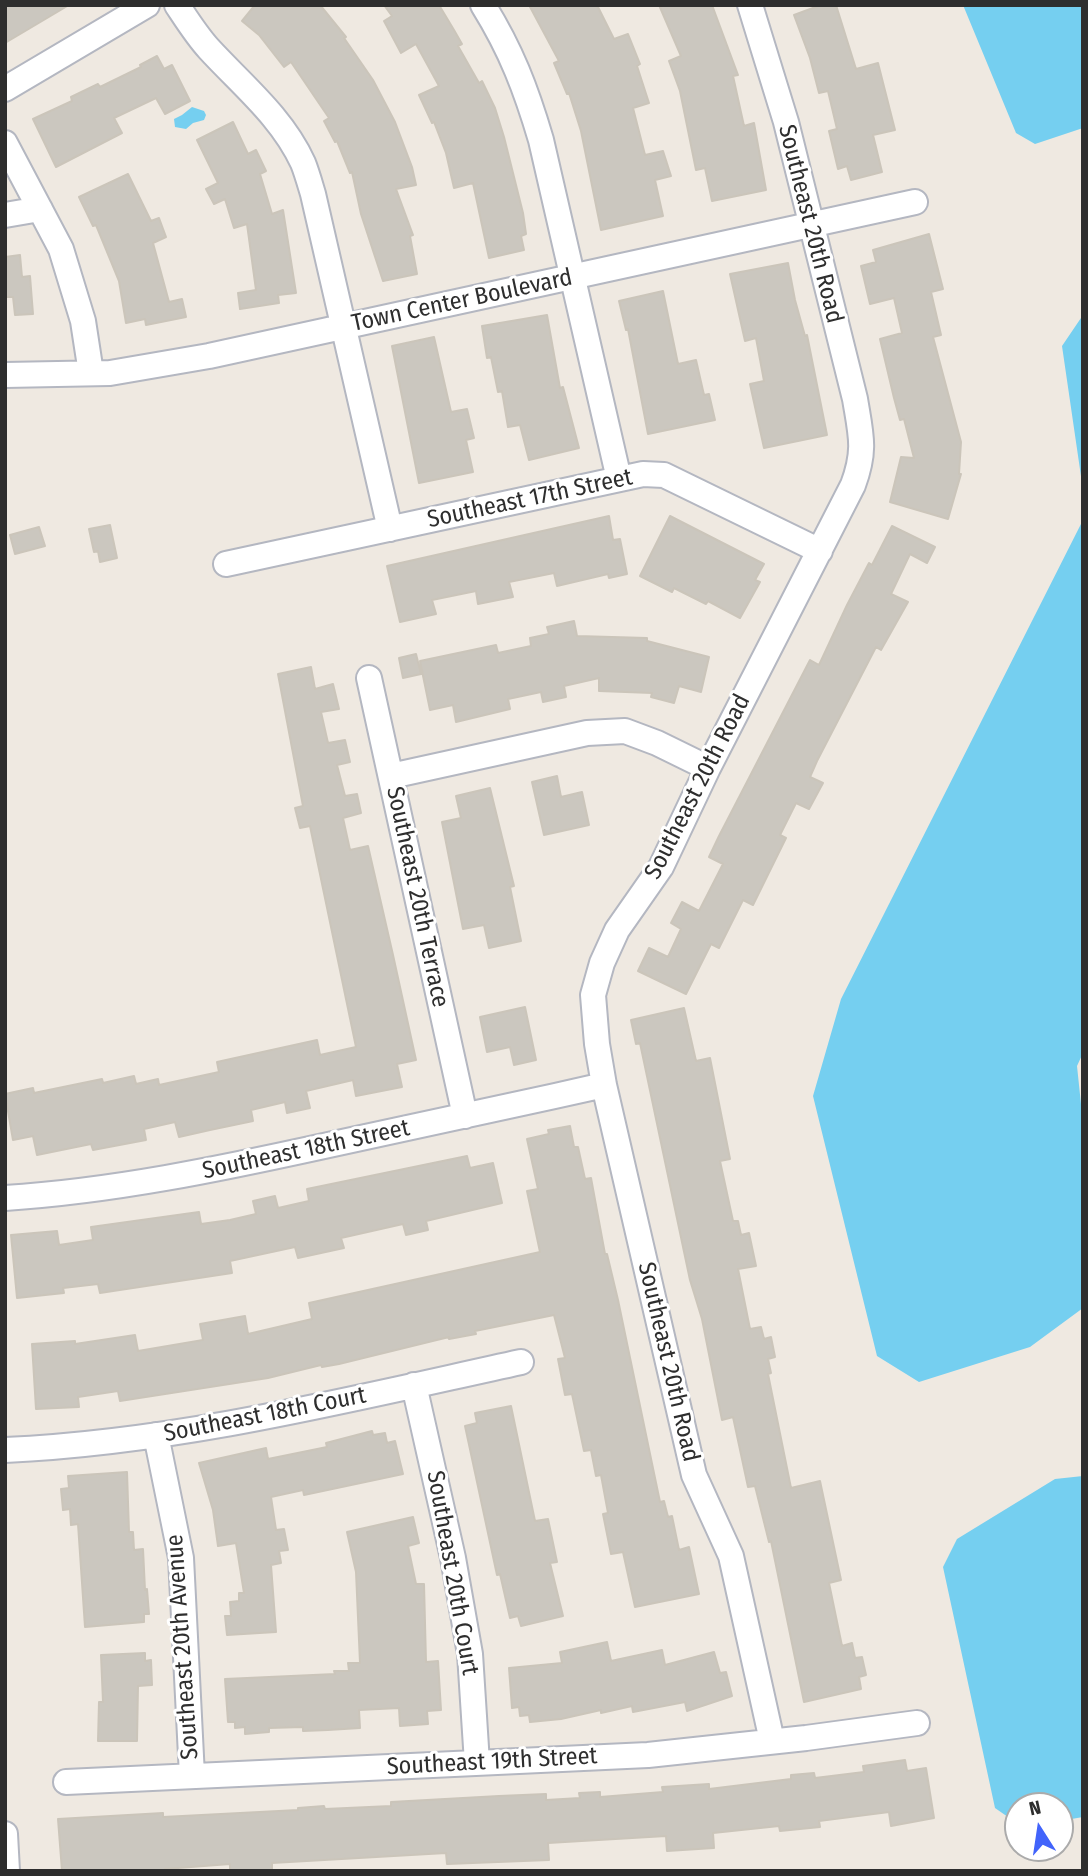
<!DOCTYPE html>
<html>
<head>
<meta charset="utf-8">
<style>
  body { margin:0 }
  #map { position:relative; width:1088px; height:1876px; overflow:hidden; background:#efe9e1; font-family:"Fira Sans Condensed",sans-serif }
  canvas { display:block }
  .frame { position:absolute; inset:0; border:7px solid #2e2e2e; pointer-events:none }
  .north { position:absolute; left:1004px; top:1792px; width:70px; height:70px; box-sizing:border-box; background:#fff; border:2px solid #ababab; border-radius:50%; rotate:348deg; font-size:19px; font-weight:700; line-height:28px; text-align:center; color:#2e2e2e }
  .north::after { content:''; display:block; margin:auto; width:24px; height:32px; background:#4264fb; clip-path:polygon(50% 0,100% 100%,50% 72%,0 100%) }
</style>
</head>
<body>
<div id="map">
<canvas width="1088" height="1876"></canvas>
<div class="frame"></div>
<div class="north">N</div>
</div>
<script>
const context = document.querySelector('canvas').getContext('2d');
context.lineJoin = 'round';
function paint(path, color) { context.fillStyle = color; context.fill(path, 'evenodd'); }
function trace(path, color, width, dash) { context.strokeStyle = color; context.lineWidth = width; context.lineCap = dash ? 'butt' : 'round'; context.setLineDash(dash || []); context.stroke(path); }
function drawText(font, color, halo, rows, align = 'center') {
  context.font = font + ' "Fira Sans Condensed",sans-serif'; context.lineWidth = 6; context.setLineDash([]); context.textBaseline = 'middle'; context.strokeStyle = halo; context.fillStyle = color; for (const [text, x, y, turn = 0] of rows) {
    context.save(); context.translate(x, y); context.rotate((+turn || 0) * Math.PI / 180); context.textAlign = isNaN(turn) ? turn : align; if (halo) context.strokeText(text, 0, 0); context.fillText(text, 0, 0); context.restore();
  }
}
paint(new Path2D(`
  M963,5h120v123l-48,16 -19,-11z
  M192,107l12,4 2,4 -2,5 -11,3 -7,6 -11,-2 -1,-8 8,-4z
  M1083,315v175l-21,-144z
  M1083,520v533l-6,13 6,57v185l-53,39 -111,35 -42,-26 -64,-260 28,-97z
  M1083,1476v341l-23,4v-15h-42v18l-23,-16 -52,-241 14,-28 98,-60z`), '#75cff0');
const building = new Path2D(`
  M5,5h64l-64,38z
  M255,5h65l26,32 -2,1 29,42 22,42 17,45 4,18 -20,4 17,46 -3,1 7,38 -34,7 -22,-67 -9,-42 -2,1 -13,-32 -2,1 -11,-21 5,-3 -38,-56 -7,5 -25,-32 -17,-14z
  M384,5h55l15,25 8,14 -4,2 21,37 3,-2 13,27 9,29 19,76 3,21 -5,2 3,14 -35,8 -16,-75 -19,5 -8,-35 -12,-31 -2,1 -13,-28 20,-9 -23,-42 -15,9 -17,-32 8,-5z
  M529,5h68l17,34 14,-5 12,30 -3,2 12,37 -16,5 12,47 18,-4 8,25 -16,4 8,36 -62,14 -20,-99 -12,-38 -2,1 -13,-31 5,-2z
  M659,5h53l26,70 -5,1 11,50 10,-3 12,67 -54,11 -7,-33 -9,2 -16,-79 -11,-30 12,-5z
  M821,5h15l20,64 22,-6 17,67 -22,5 9,37 -31,8 -4,-14 -9,3 -9,-38 8,-2 -9,-38 -9,2 -9,-35 -16,-43z
  M157,56l7,13 8,-4 18,36 -25,13 -9,-16 -42,20 8,15 -66,34 -23,-48 39,-18 -1,-4 27,-13 2,3 41,-20 -1,-2z
  M233,122l15,32 8,-4 10,21 -6,3 12,40 11,-4 13,83 -18,2 1,8 -39,6 -2,-16 18,-3 -9,-66 -13,4 -9,-29 -11,5 -8,-15 12,-6 -21,-43z
  M128,174l23,47 8,-3 7,19 -13,6 16,59 13,-3 4,18 -40,8 -1,-6 -19,4 -7,-42 -23,-56 -3,1 -14,-29z
  M929,234l14,55 -12,3 10,43 -8,2 28,105 -2,32h2l-13,45 -58,-17 11,-45 13,1 -10,-39 -4,1 -6,-22 -14,-59 22,-6 -8,-35 -24,6 -9,-38 15,-4 -3,-12z
  M20,255l2,22 8,-1 3,38 -18,1 -2,-18h-8v-40z
  M788,263l7,37 10,36 2,-1 20,100 -63,13 -14,-64 14,-3 -8,-43 -11,3 -15,-67z
  M663,291l15,73 18,-4 8,35 5,-1 6,26 -67,14 -20,-105 -2,1 -7,-29z
  M547,315l13,73 3,-1 16,61 -50,12 -9,-35 -12,2 -6,-36 -4,1 -7,-35 -4,1 -5,-32z
  M434,337l17,75 16,-3 7,29 -8,2 7,32 -54,11 -27,-137z
  M609,516l4,24 7,-1 7,35 -18,4 -1,-4 -51,12 -3,-13 -45,9 4,15 -35,7 -2,-13 -44,9 4,14 -36,8 -13,-56z
  M670,516l94,48 -9,16 5,2 -20,36 -32,-17 -2,3 -32,-16 -2,4 -32,-16z
  M110,525l7,33 -17,4 -2,-11 -4,1 -5,-23z
  M892,526l43,21 -8,16 -17,-9 -19,40 17,8 -27,48 -5,-3 -59,114 -7,16 13,6 -14,26 -13,-6 -16,32 6,3 -33,67 -10,-5 -24,48 -8,-4 -25,50 -48,-23 11,-23 19,9 13,-28 -10,-6 11,-21 17,9 24,-47 -14,-7 10,-21 91,-176 9,5 28,-60 22,-42 3,2z
  M39,527l6,19 -30,8 -5,-19z
  M574,621l3,15 70,2v3l62,16 -8,35 -22,-6 -5,17 -23,-6 1,-4 -53,-2v-13l-35,8 2,11 -23,5 -2,-10 -33,7 2,10 -54,13 -3,-17 -23,5 -10,-49 76,-16 2,8 33,-7 -1,-8 19,-4 -2,-7z
  M416,654l5,20 -18,4 -4,-20z
  M311,667l4,22 18,-5 6,25 -18,3 7,31 17,-3 5,22 -13,3 8,31 12,-2 4,19 -18,5 7,32 18,-4 25,109 23,105 -19,4 5,23 -46,9 -3,-16 -47,11 4,17 -23,5 -2,-11 -34,8 2,11 -43,9 -31,7 -4,-15 -31,7 2,11 -53,10 -2,-6 -54,11 -4,-19 -20,4 -8,-46 28,-6 1,5 68,-14 1,4 31,-7 2,8 22,-5 1,6 60,-13 -2,-10 100,-22 3,15 36,-8 -46,-221 -10,2 -5,-20 8,-2 -25,-132z
  M557,776l4,21 21,-5 7,33 -45,10 -12,-53z
  M490,788l24,98 -4,1 11,54 -32,7 -5,-23 -21,4 -21,-107 19,-4 -5,-22z
  M525,1007l11,53 -22,5 -4,-18 -23,5 -7,-35z
  M684,1008l12,53 14,-3 20,101 -10,2 13,60h5l3,14 8,-2 7,33 -18,3 12,60 11,-2 3,12 7,-2 4,20 -7,2 3,14 -3,1 23,114 29,-7 21,99 -12,3 13,63 10,-3 3,15 7,-1 4,18 -7,2 2,12 -57,13 -33,-161 -2,1 -14,-56 -7,1 -15,-70 -11,3 -20,-101 -12,-39 -50,-237 -4,1 -5,-24z
  M570,1126l4,21h4l7,32 6,-1 14,76h2l11,46 42,202 4,-1 4,16 4,-1 7,34 10,-3 10,47 -64,13 -12,-55 -12,2 -8,-40 5,-1 -7,-38 -5,1 -5,-26 -7,1 -12,-57 -7,1 -7,-36 7,-1 -11,-43 -79,16 1,3 -27,5v-2l-110,27 -17,3 -1,-2 -53,13 -148,23 -2,-10 -40,6 1,10 -43,2 -4,-65 43,-3v3l60,-9 3,16 65,-11 -3,-16 45,-8 3,18 64,-15 -3,-16 231,-51 -13,-61 11,-2 -11,-50 22,-5 -1,-4z
  M467,1156l3,12 23,-5 9,40 -76,18 2,9 -22,5 -3,-11 -62,14 3,10 -46,10 -3,-11 -65,14 2,12 -132,20 -2,-9 -35,4 1,5 -47,5 -6,-63 46,-4 2,14 34,-5 -2,-13 108,-15 2,12 29,-4 26,-6 -3,-13 22,-5 3,12 31,-7 -2,-12z
  M511,1406l24,115 13,-2 9,43 -7,1 13,53 -42,10 -3,-10 -8,2 -10,-44 -3,1 -32,-149 12,-3 -2,-10z
  M372,1431l1,4 12,-2 2,10 8,-2 8,33 -99,21 -1,-5 -32,7 5,33 8,-1 4,21 -9,1 2,12 -10,2 5,67 -49,3 -2,-19h6l-1,-14 9,-1v-8h5l-8,-50 -18,3 -5,-36 -14,-47 67,-15 2,11 59,-12 -1,-4z
  M127,1472l2,60h4l1,18 9,-1 2,41 2,-1 2,25h-5v8l-59,5 -7,-103 -7,1 -1,-16 -7,1 -2,-21 8,-1 -1,-12z
  M413,1517l6,26 -11,3 8,38h8l2,78 12,-1 3,49 -14,1 1,13 -28,2 -1,-18 -40,2 1,18 -32,2 -25,1v-4l-34,1v4l-24,2v-7l-10,1v-6h-7l-3,-43 110,-5 -1,-3h15l-1,-8h12l-4,-91 -9,-40z
  M607,1642l4,19 51,-11 3,15 49,-13 6,21 6,-1 6,24 -45,15 -2,-9 -52,10 -1,-6 -31,7v-3l-40,9 -31,3 -1,-7 -9,1 -1,-9 -7,1 -3,-40 53,-5 -2,-11z
  M145,1653v8l6,-1 1,25 -14,1 -1,55h-39l1,-39h4l-2,-47z
  M905,1760l2,11 19,-3 8,50 -43,8 -2,-14 -70,9 1,6 -40,4 -1,-5 -66,7 1,15 -47,3 -1,-15 -118,7 1,17 -102,4 -1,-11 -174,10v8h-42v-7l-65,5v2h-103l-4,-52 105,-6v4l135,-7v-2l26,-2 1,3 66,-3v-4l108,-6 47,-2v6l34,-2 -1,-5 21,-1v5l63,-5 -1,-5 47,-3v5l82,-10v-4l23,-2 1,5 49,-6 -1,-6z`);
paint(building, '#cbc7bf');
trace(building, '#cbc5ba', 2);
const street = new Path2D(`
  M177,5c10,15 20,31 32,44 33,36 73,68 94,114 4,10 7,21 10,31l77,335
  M483,5c28,45 43,84 58,135l78,339
  M750,5l36,117 69,277c6,36 11,51 -2,86l-145,283 -47,99 -44,63 -15,33 -9,32 4,49 7,41 90,390 37,81 41,185
  M5,89l142,-84
  M5,143l56,106 22,72 8,52
  M5,215l35,-6
  M5,375l105,-2 99,-17 706,-154
  M226,564l417,-90 21,1 156,76
  M369,678l96,438
  M391,776l196,-43 38,-2 32,12 51,25
  M5,1198c108,-7 214,-29 319,-52 94,-20 187,-40 280,-61
  M414,1385l39,173 17,96 7,109
  M156,1435l25,123 11,218
  M5,1450c175,-8 346,-51 516,-88
  M66,1782l582,-27 158,-17 111,-15
  M5,1834l2,37`);
trace(street, '#b4b7c1', 28);
trace(street, '#fff', 24);
drawText('24px', '#2e2e2e', '#fff', [
  ["Southeast 20th Road",810,224,76],
  ["Town Center Boulevard",462,301,-12],
  ["Southeast 17th Street",530,499,-12],
  ["Southeast 20th Road",698,787,-63],
  ["Southeast 20th Terrace",417,897,78],
  ["Southeast 18th Street",306,1150,-12],
  ["Southeast 20th Road",668,1362,77],
  ["Southeast 18th Court",265,1415,-11],
  ["Southeast 20th Court",452,1573,80],
  ["Southeast 20th Avenue",183,1647,-94],
  ["Southeast 19th Street",492,1762,-3]
]);
</script>
</body>
</html>
